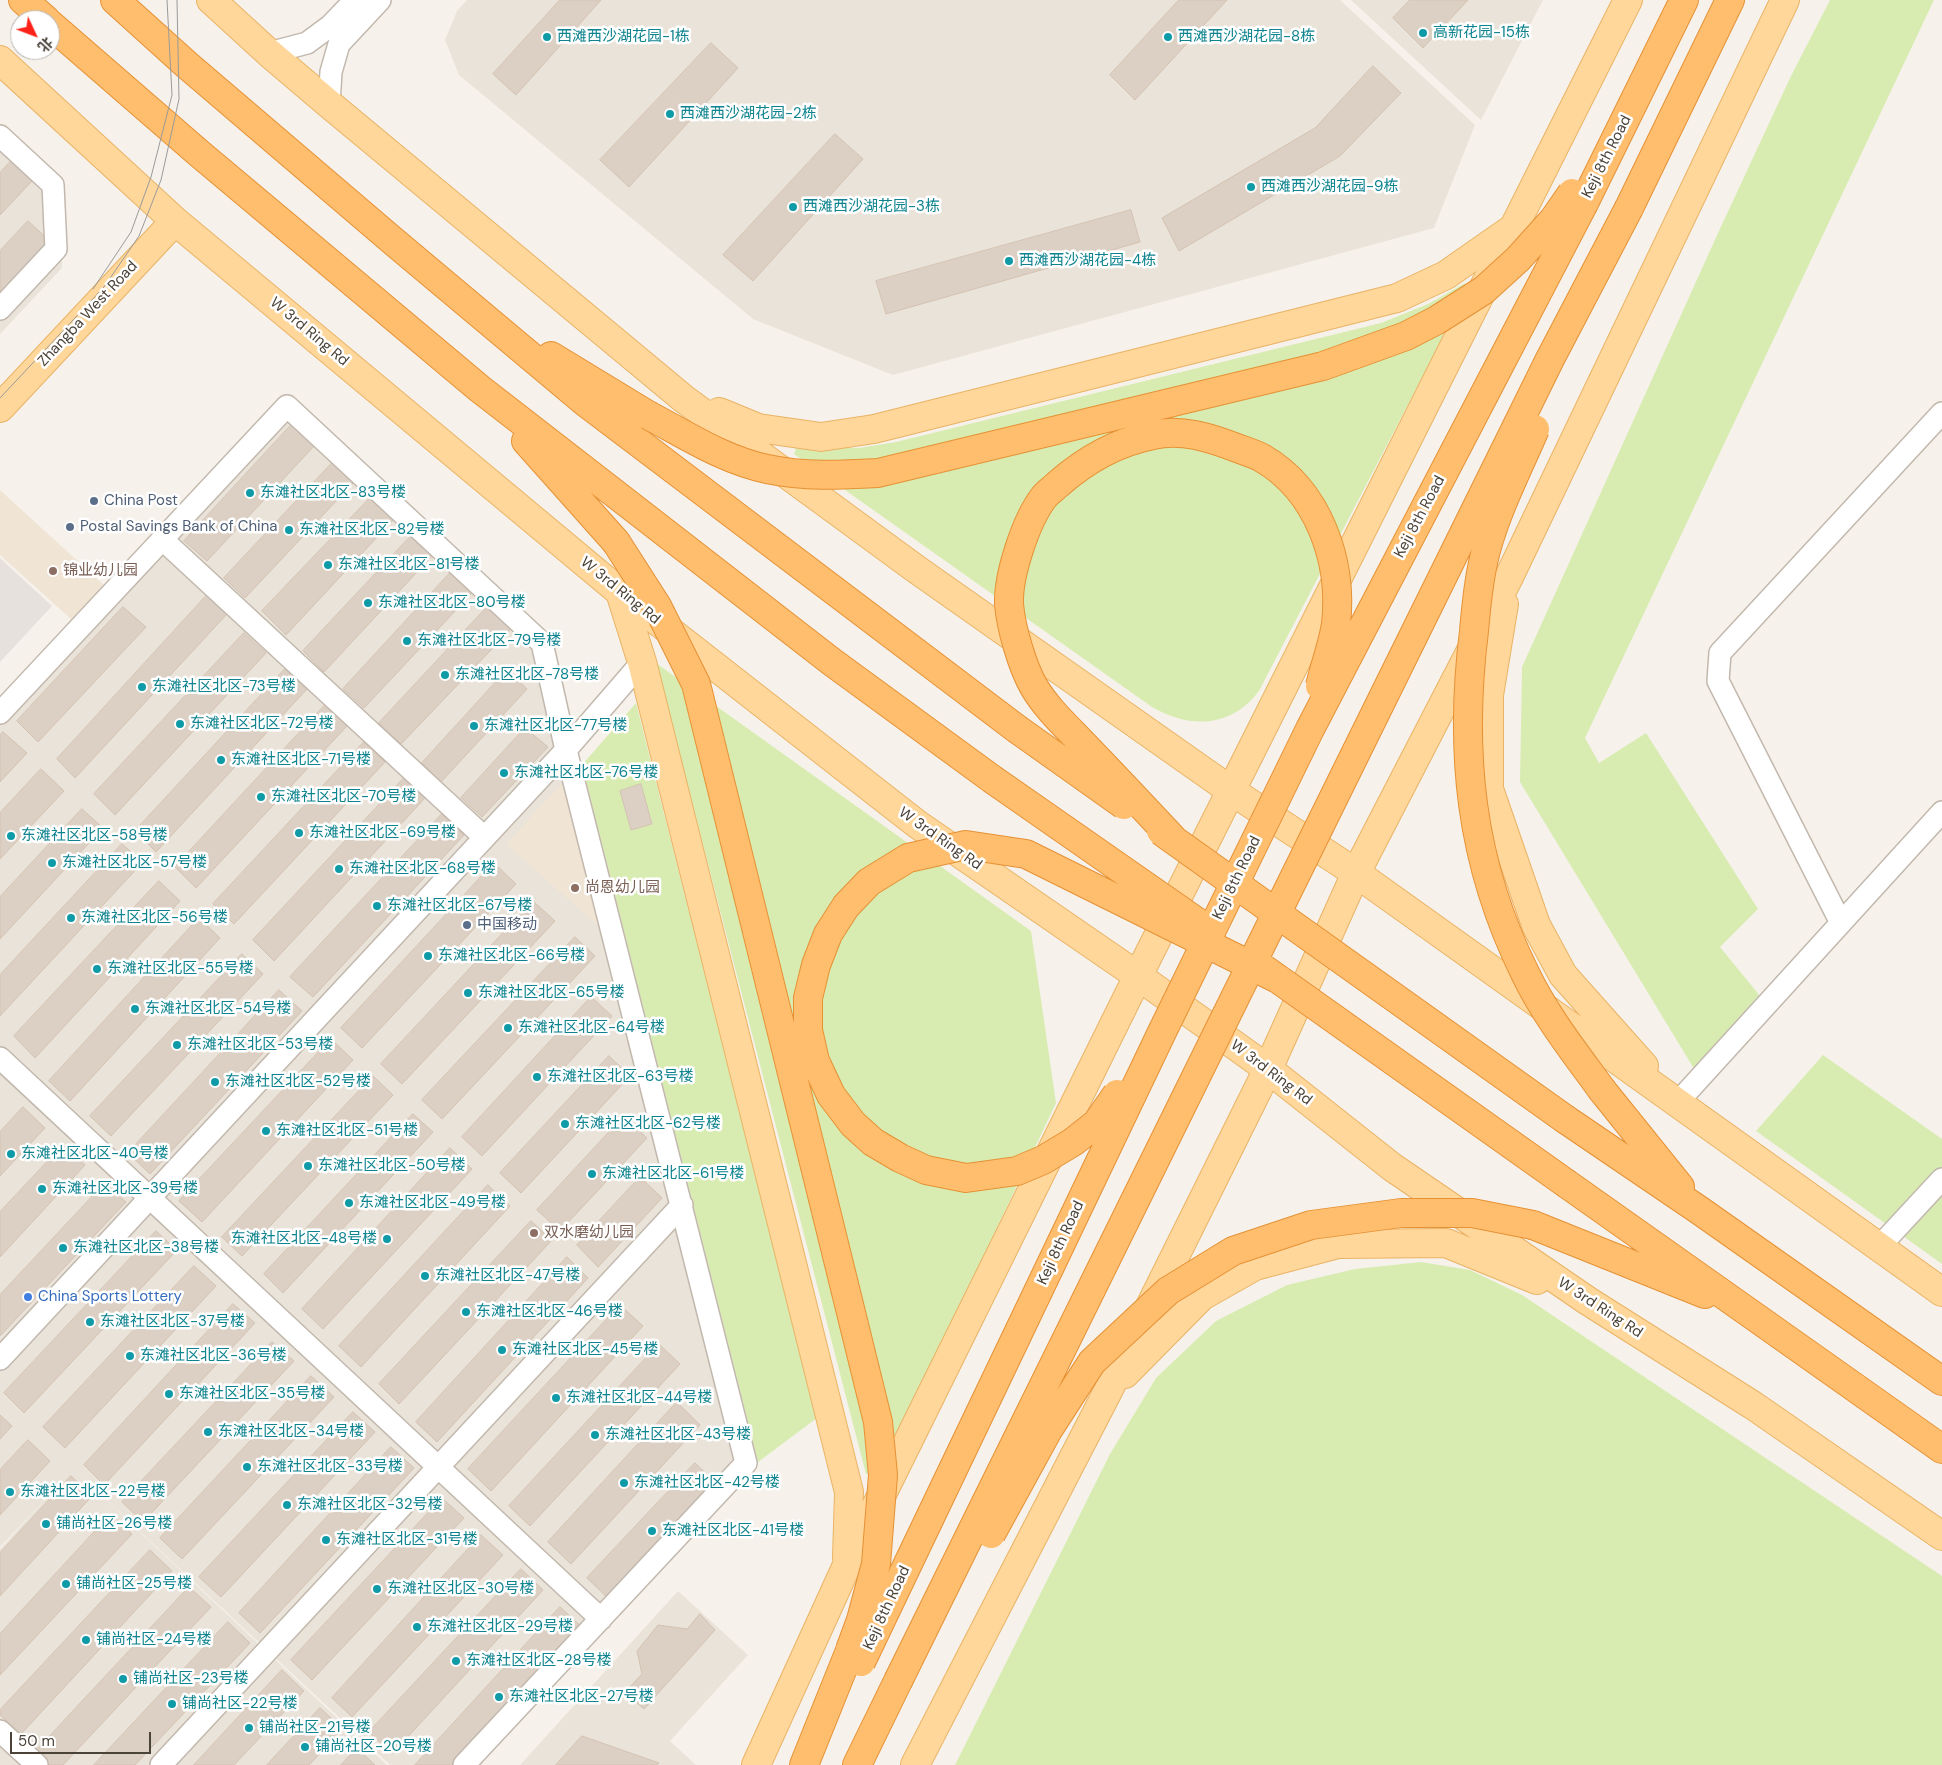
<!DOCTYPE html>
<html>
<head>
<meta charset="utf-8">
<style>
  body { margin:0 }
  #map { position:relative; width:1942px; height:1765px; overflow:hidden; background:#f6f2eb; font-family:"DM Sans","Noto Sans SC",sans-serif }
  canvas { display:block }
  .north { position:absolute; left:10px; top:10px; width:50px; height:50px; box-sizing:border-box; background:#fff; border:1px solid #b7b3af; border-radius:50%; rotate:133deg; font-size:14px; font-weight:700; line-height:20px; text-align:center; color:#4b4238 }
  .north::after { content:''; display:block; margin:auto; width:18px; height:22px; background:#ff2219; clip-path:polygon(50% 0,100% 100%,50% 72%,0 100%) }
  .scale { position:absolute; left:10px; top:1732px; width:141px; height:22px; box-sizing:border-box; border:2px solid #4b4238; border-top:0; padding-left:6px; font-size:15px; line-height:18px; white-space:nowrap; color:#4b4238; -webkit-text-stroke:4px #fff; paint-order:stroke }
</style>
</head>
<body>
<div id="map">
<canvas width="1942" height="1765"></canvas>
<div class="north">北</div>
<div class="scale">50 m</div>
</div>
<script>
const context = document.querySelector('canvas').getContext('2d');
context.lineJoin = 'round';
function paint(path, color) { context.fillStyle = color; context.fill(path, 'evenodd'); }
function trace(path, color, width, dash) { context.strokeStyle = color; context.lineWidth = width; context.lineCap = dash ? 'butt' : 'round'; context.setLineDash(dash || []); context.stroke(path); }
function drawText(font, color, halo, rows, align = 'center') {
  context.font = font + ' "DM Sans","Noto Sans SC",sans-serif'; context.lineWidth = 5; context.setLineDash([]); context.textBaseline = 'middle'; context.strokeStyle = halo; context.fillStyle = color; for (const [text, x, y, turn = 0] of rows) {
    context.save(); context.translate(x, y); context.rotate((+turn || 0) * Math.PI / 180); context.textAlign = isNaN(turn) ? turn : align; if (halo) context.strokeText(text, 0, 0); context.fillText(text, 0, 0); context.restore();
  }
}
paint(new Path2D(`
  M467,0h873l135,125 -41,103 -541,147 -140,-56 -294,-244 -14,-35 12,-29z
  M1351,0h192l-62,120z
  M0,129l61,58 1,81 -62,66z
  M288,397l260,242 208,826 -281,300h-85l-317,-296 314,296h-387v-216l50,-55 -50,53v-844z
  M678,1591l70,64 -78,86 26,24h-176z`), '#eae3d9');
paint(new Path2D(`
  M0,558l52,48 -52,56z`), '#e6e1dc');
paint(new Path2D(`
  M0,490l105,96 -32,35 -73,-66z
  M561,784l15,16 29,132 -99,-88z`), '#f0e5d5');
paint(new Path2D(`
  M1830,0h104l-349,738 14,25 47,-30 112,176 -38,38 45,55 -66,75 -179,-295 2,-115 196,-434 73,-157z
  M1465,283l1,10 -207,398c-28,37 -69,38 -107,16l-358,-253 2,-6 24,-1 39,1 37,-6 485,-119 47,-19z
  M656,663l375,268 25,172 -157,332 -21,34 -12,5z
  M636,703l181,715 -59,44 -176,-697z
  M1823,1055l119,84v125l-186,-133z
  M1421,1262l49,8 52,25 420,281v189h-987l155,-311 46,-76 60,-57 71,-36 68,-16z`), '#d8ecb2');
const building = new Path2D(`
  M560,0h41l-85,95 -23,-21z
  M1179,0h48l-92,100 -25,-25z
  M1410,0h58l-45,48 -30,-30z
  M711,43l27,25 -109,119 -29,-27z
  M1373,66l28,27 -61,63 -161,95 -17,-33 153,-90z
  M835,134l28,25 -110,122 -30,-26z
  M11,161l21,20 -32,34v-42z
  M1131,210l9,32 -254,72 -10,-33z
  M28,221l22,20 -50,53v-43z
  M292,424l23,21 -108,116 -23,-20z
  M333,462l21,20 -109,116 -21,-20z
  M371,497l23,22 -108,116 -24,-24z
  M411,536l21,20 -108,116 -21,-21z
  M450,573l22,20 -108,115 -21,-19z
  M207,595l20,19 -152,164 -18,-19z
  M489,605l23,23 -111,116 -22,-21z
  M123,607l23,20 -108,115 -21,-21z
  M244,633l22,20 -151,162 -21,-21z
  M285,669l22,20 -151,163 -21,-21z
  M507,670l20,19 -86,93 -19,-19z
  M325,705l22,21 -151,162 -21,-21z
  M525,728l23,19 -66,70 -21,-19z
  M3,732l24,21 -27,29v-46z
  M364,742l21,20 -151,162 -21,-20z
  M41,769l23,22 -64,68v-46z
  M404,778l21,20 -151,163 -21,-21z
  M641,784l11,40 -21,6 -11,-39z
  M82,809l21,19 -103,111v-42z
  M442,814l22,21 -151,162 -23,-20z
  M122,844l21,18 -143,154v-41z
  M494,863l22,21 -154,164 -21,-20z
  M159,881l21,20 -145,157 -21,-22z
  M533,901l22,20 -153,163 -21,-20z
  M199,918l21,20 -150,163 -21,-20z
  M575,937l20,19 -153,163 -20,-19z
  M242,954l21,20 -152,162 -21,-20z
  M279,990l23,21 -152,163 -22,-21z
  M591,997l21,19 -130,140 -20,-19z
  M331,1039l22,21 -151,162 -23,-21z
  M609,1056l21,20 -109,117 -21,-20z
  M373,1076l20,19 -151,161 -20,-19z
  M23,1107l22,21 -45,48v-44z
  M413,1114l20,18 -150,161 -19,-19z
  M624,1116l23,22 -87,93 -23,-21z
  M63,1145l22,20 -85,92v-45z
  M450,1148l22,21 -149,160 -21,-20z
  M640,1177l22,21 -64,69 -21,-22z
  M105,1183l21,19 -126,134v-41z
  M488,1185l22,21 -149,161 -22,-21z
  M531,1221l21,19 -153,164 -20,-20z
  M156,1231l21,19 -153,163 -20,-20z
  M567,1257l21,21 -151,164 -21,-20z
  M194,1266l22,20 -151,162 -22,-21z
  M233,1304l22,19 -151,162 -20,-20z
  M620,1305l23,21 -152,165 -23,-22z
  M272,1342l22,19 -151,161 -21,-20z
  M659,1344l21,20 -150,162 -21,-20z
  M311,1376l23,21 -152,162 -22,-21z
  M677,1402l23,23 -129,139 -23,-22z
  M353,1412l22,20 -154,165 -22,-20z
  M0,1415l12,11 -12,13z
  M28,1440l22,21 -50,54v-45z
  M391,1447l23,21 -154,165 -21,-20z
  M695,1463l22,21 -107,116 -23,-22z
  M71,1476l21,20 -92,100v-43z
  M442,1498l22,20 -152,162 -21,-20z
  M111,1514l21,20 -132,141v-41z
  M481,1535l22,20 -151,162 -20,-19z
  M150,1550l22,21 -151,163 -21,-19v-5z
  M521,1569l22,21 -151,164 -23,-22z
  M189,1587l22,20 -148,158h-14l-14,-13z
  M560,1607l23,21 -127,137h-41z
  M700,1614l15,16 -71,79 -19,-17 17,-18 -5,-23 21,-26 29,4z
  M228,1622l22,21 -115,122h-41z
  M282,1670l22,21 -70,74h-40z
  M320,1708l23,21 -34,36h-42z
  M582,1736l77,27 -3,2h-100z
  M357,1748l18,17h-34z`);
paint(building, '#dccfc3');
trace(building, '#d4c3b2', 1);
const minor = new Path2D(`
  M269,53l38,-10 23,-17 25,-26
  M329,104l2,-32 8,-28 41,-44
  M0,136l53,49 3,64 -56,60
  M163,540l321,297
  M0,713l287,-307 255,237 24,107 180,713 -282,302
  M1841,923l-123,-242 2,-28 222,-240
  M0,1058l601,561
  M1677,1103l265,-291
  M1879,1247l63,-68
  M0,1359l566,-609 76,-88
  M0,1731l37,34
  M161,1765l521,-560`);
const major = new Path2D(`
  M211,0l58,53 60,51 355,295 232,170 314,221 126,83 586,419
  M0,60l175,161 445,371 297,232 221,152 130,93 124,98 196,134 166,105 188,130
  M0,408l175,-187
  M719,412l39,16 63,9 53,-8 523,-131 49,-23 63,-44
  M620,592l22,70 207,830 -2,65
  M1504,604l-15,91v94l47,136 27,50 81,91
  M1125,1374l77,-78 53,-30 83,-22 108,-1 91,37
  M756,1765l91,-200 291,-589 490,-976
  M915,1765l193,-374 160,-322 88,-196 153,-296 276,-577`);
const highway = new Path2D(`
  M23,0l23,20
  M115,0l72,65 206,176 192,161 432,327
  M50,24l151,131 279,234 352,273 160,117
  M1584,203l100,-203
  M1629,208l101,-208
  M551,356l97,59
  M526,441l90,101
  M1602,1090l78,97
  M1565,1119l134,91 243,171
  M1567,1184l375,265
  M1533,1225l172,69
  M804,1765l45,-112
  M857,1765l41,-84`);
trace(minor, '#c2b8ad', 24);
trace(major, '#eab365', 30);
trace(highway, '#e69135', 30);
trace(minor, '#fff', 21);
trace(major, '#ffd79b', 28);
trace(highway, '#ffbe6d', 28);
trace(new Path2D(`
  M93,289l38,-57 20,-55 21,-82 -5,-95
  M0,398l104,-111 35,-51 22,-56 18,-81 -2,-99`), '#9a9a9a', 1);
const highwayBridge = new Path2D(`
  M648,415c38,20 76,45 119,54 37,8 74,6 111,4l445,-107 83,-30 31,-16 47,-30 34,-31 36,-40 18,-26
  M1535,429c-18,42 -43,90 -52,134 -5,22 -7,45 -9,68 -15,121 -4,231 51,342 20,42 50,80 77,117
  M616,542l41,64 39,78 182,738 5,53 -7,89 -15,56 -11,30
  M1017,729l107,76
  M992,779l208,145
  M1161,831l404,288
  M1175,841c-30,-32 -60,-64 -91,-96 -17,-18 -37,-36 -50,-58 -12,-21 -23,-59 -25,-83 -1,-29 17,-84 35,-107 3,-4 9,-8 13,-12 27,-24 60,-43 96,-50 28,-7 58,3 84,13 8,3 18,6 25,10 57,33 81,104 74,166 -3,20 -11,41 -16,62
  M1264,969l303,215
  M1117,1094l-20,29 -24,19 -30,18 -26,11 -51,7 -40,-8 -26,-12 -27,-16 -20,-18 -22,-29 -16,-34 -7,-31v-32l8,-33 12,-31 18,-28 23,-24 39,-24 58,-13 60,9 254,126
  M991,1534l57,-104 44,-68 76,-71 65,-40 78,-26 90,-12h71l61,12
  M861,1662l301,-630 148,-303 274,-526
  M898,1681l652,-1322 79,-151`);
trace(highwayBridge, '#e69135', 30, []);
trace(highwayBridge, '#ffbe6d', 28);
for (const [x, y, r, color] of [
  [1423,33,5,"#0f9aa8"],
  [547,37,5,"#0f9aa8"],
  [1168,37,5,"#0f9aa8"],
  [670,114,5,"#0f9aa8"],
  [1251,187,5,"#0f9aa8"],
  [793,207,5,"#0f9aa8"],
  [1009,261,5,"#0f9aa8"],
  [250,493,5,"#0f9aa8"],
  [94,501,5,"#5c6f8a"],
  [70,527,5,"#5c6f8a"],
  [289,530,5,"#0f9aa8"],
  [328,565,5,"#0f9aa8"],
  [53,571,5,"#8d6e63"],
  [368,603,5,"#0f9aa8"],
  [407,641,5,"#0f9aa8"],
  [445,675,5,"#0f9aa8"],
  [142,687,5,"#0f9aa8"],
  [180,724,5,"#0f9aa8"],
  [474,726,5,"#0f9aa8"],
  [221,760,5,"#0f9aa8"],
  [504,773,5,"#0f9aa8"],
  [261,797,5,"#0f9aa8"],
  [299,833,5,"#0f9aa8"],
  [11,836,5,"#0f9aa8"],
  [52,863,5,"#0f9aa8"],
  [339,869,5,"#0f9aa8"],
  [575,888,5,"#8d6e63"],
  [377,906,5,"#0f9aa8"],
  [71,918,5,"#0f9aa8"],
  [467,925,5,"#5c6f8a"],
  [428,956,5,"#0f9aa8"],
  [97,969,5,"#0f9aa8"],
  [468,993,5,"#0f9aa8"],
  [135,1009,5,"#0f9aa8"],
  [508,1028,5,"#0f9aa8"],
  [177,1045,5,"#0f9aa8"],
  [537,1077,5,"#0f9aa8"],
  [215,1082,5,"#0f9aa8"],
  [565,1124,5,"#0f9aa8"],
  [266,1131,5,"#0f9aa8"],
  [11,1154,5,"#0f9aa8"],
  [308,1166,5,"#0f9aa8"],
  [592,1174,5,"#0f9aa8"],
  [42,1189,5,"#0f9aa8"],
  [349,1203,5,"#0f9aa8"],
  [534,1233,5,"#8d6e63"],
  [387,1239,5,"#0f9aa8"],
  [63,1248,5,"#0f9aa8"],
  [425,1276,5,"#0f9aa8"],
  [28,1297,5,"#3f7fe0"],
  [466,1312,5,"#0f9aa8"],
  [90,1322,5,"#0f9aa8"],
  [502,1350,5,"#0f9aa8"],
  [130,1356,5,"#0f9aa8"],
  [169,1394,5,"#0f9aa8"],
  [556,1398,5,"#0f9aa8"],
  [208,1432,5,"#0f9aa8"],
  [595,1435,5,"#0f9aa8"],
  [247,1467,5,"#0f9aa8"],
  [624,1483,5,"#0f9aa8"],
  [10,1492,5,"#0f9aa8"],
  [287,1505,5,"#0f9aa8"],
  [46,1524,5,"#0f9aa8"],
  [652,1531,5,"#0f9aa8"],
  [326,1540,5,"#0f9aa8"],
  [66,1584,5,"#0f9aa8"],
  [377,1589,5,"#0f9aa8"],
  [417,1627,5,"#0f9aa8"],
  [86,1640,5,"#0f9aa8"],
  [456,1661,5,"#0f9aa8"],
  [123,1679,5,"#0f9aa8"],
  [499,1697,5,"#0f9aa8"],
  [172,1704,5,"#0f9aa8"],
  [249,1728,5,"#0f9aa8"],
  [305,1747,5,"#0f9aa8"]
]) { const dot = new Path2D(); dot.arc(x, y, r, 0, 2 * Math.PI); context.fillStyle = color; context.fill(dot); trace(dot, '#fff', 2); }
drawText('15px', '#0d838f', '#fff', [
  ["高新花园-15栋",1433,33],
  ["西滩西沙湖花园-1栋",557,37],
  ["西滩西沙湖花园-8栋",1178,37],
  ["西滩西沙湖花园-2栋",680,114],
  ["西滩西沙湖花园-9栋",1261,187],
  ["西滩西沙湖花园-3栋",803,207],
  ["西滩西沙湖花园-4栋",1019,261],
  ["东滩社区北区-83号楼",260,493],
  ["东滩社区北区-82号楼",299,530],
  ["东滩社区北区-81号楼",338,565],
  ["东滩社区北区-80号楼",378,603],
  ["东滩社区北区-79号楼",417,641],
  ["东滩社区北区-78号楼",455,675],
  ["东滩社区北区-73号楼",152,687],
  ["东滩社区北区-72号楼",190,724],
  ["东滩社区北区-77号楼",484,726],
  ["东滩社区北区-71号楼",231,760],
  ["东滩社区北区-76号楼",514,773],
  ["东滩社区北区-70号楼",271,797],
  ["东滩社区北区-69号楼",309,833],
  ["东滩社区北区-58号楼",21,836],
  ["东滩社区北区-57号楼",62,863],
  ["东滩社区北区-68号楼",349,869],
  ["东滩社区北区-67号楼",387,906],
  ["东滩社区北区-56号楼",81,918],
  ["东滩社区北区-66号楼",438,956],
  ["东滩社区北区-55号楼",107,969],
  ["东滩社区北区-65号楼",478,993],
  ["东滩社区北区-54号楼",145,1009],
  ["东滩社区北区-64号楼",518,1028],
  ["东滩社区北区-53号楼",187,1045],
  ["东滩社区北区-63号楼",547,1077],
  ["东滩社区北区-52号楼",225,1082],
  ["东滩社区北区-62号楼",575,1124],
  ["东滩社区北区-51号楼",276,1131],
  ["东滩社区北区-40号楼",21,1154],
  ["东滩社区北区-50号楼",318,1166],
  ["东滩社区北区-61号楼",602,1174],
  ["东滩社区北区-39号楼",52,1189],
  ["东滩社区北区-49号楼",359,1203],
  ["东滩社区北区-48号楼",377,1239,"right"],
  ["东滩社区北区-38号楼",73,1248],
  ["东滩社区北区-47号楼",435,1276],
  ["东滩社区北区-46号楼",476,1312],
  ["东滩社区北区-37号楼",100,1322],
  ["东滩社区北区-45号楼",512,1350],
  ["东滩社区北区-36号楼",140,1356],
  ["东滩社区北区-35号楼",179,1394],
  ["东滩社区北区-44号楼",566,1398],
  ["东滩社区北区-34号楼",218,1432],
  ["东滩社区北区-43号楼",605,1435],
  ["东滩社区北区-33号楼",257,1467],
  ["东滩社区北区-42号楼",634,1483],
  ["东滩社区北区-22号楼",20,1492],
  ["东滩社区北区-32号楼",297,1505],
  ["铺尚社区-26号楼",56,1524],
  ["东滩社区北区-41号楼",662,1531],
  ["东滩社区北区-31号楼",336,1540],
  ["铺尚社区-25号楼",76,1584],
  ["东滩社区北区-30号楼",387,1589],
  ["东滩社区北区-29号楼",427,1627],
  ["铺尚社区-24号楼",96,1640],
  ["东滩社区北区-28号楼",466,1661],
  ["铺尚社区-23号楼",133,1679],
  ["东滩社区北区-27号楼",509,1697],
  ["铺尚社区-22号楼",182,1704],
  ["铺尚社区-21号楼",259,1728],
  ["铺尚社区-20号楼",315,1747]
], 'left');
drawText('15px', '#4b4238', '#fff', [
  ["Keji 8th Road",1607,157,-63],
  ["Zhangba West Road",88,314,-47],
  ["W 3rd Ring Rd",309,332,40],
  ["Keji 8th Road",1420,517,-62],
  ["W 3rd Ring Rd",620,591,39],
  ["W 3rd Ring Rd",940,839,35],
  ["Keji 8th Road",1237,878,-64],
  ["W 3rd Ring Rd",1271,1073,37],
  ["Keji 8th Road",1061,1243,-65],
  ["W 3rd Ring Rd",1600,1308,33],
  ["Keji 8th Road",887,1608,-65]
]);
drawText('15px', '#4e5e75', '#fff', [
  ["China Post",104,501],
  ["Postal Savings Bank of China",80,527],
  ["中国移动",477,925]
], 'left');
drawText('15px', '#785e54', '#fff', [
  ["锦业幼儿园",63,571],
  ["尚恩幼儿园",585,888],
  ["双水磨幼儿园",544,1233]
], 'left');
drawText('15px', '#366cbe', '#fff', [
  ["China Sports Lottery",38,1297]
], 'left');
</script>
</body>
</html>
